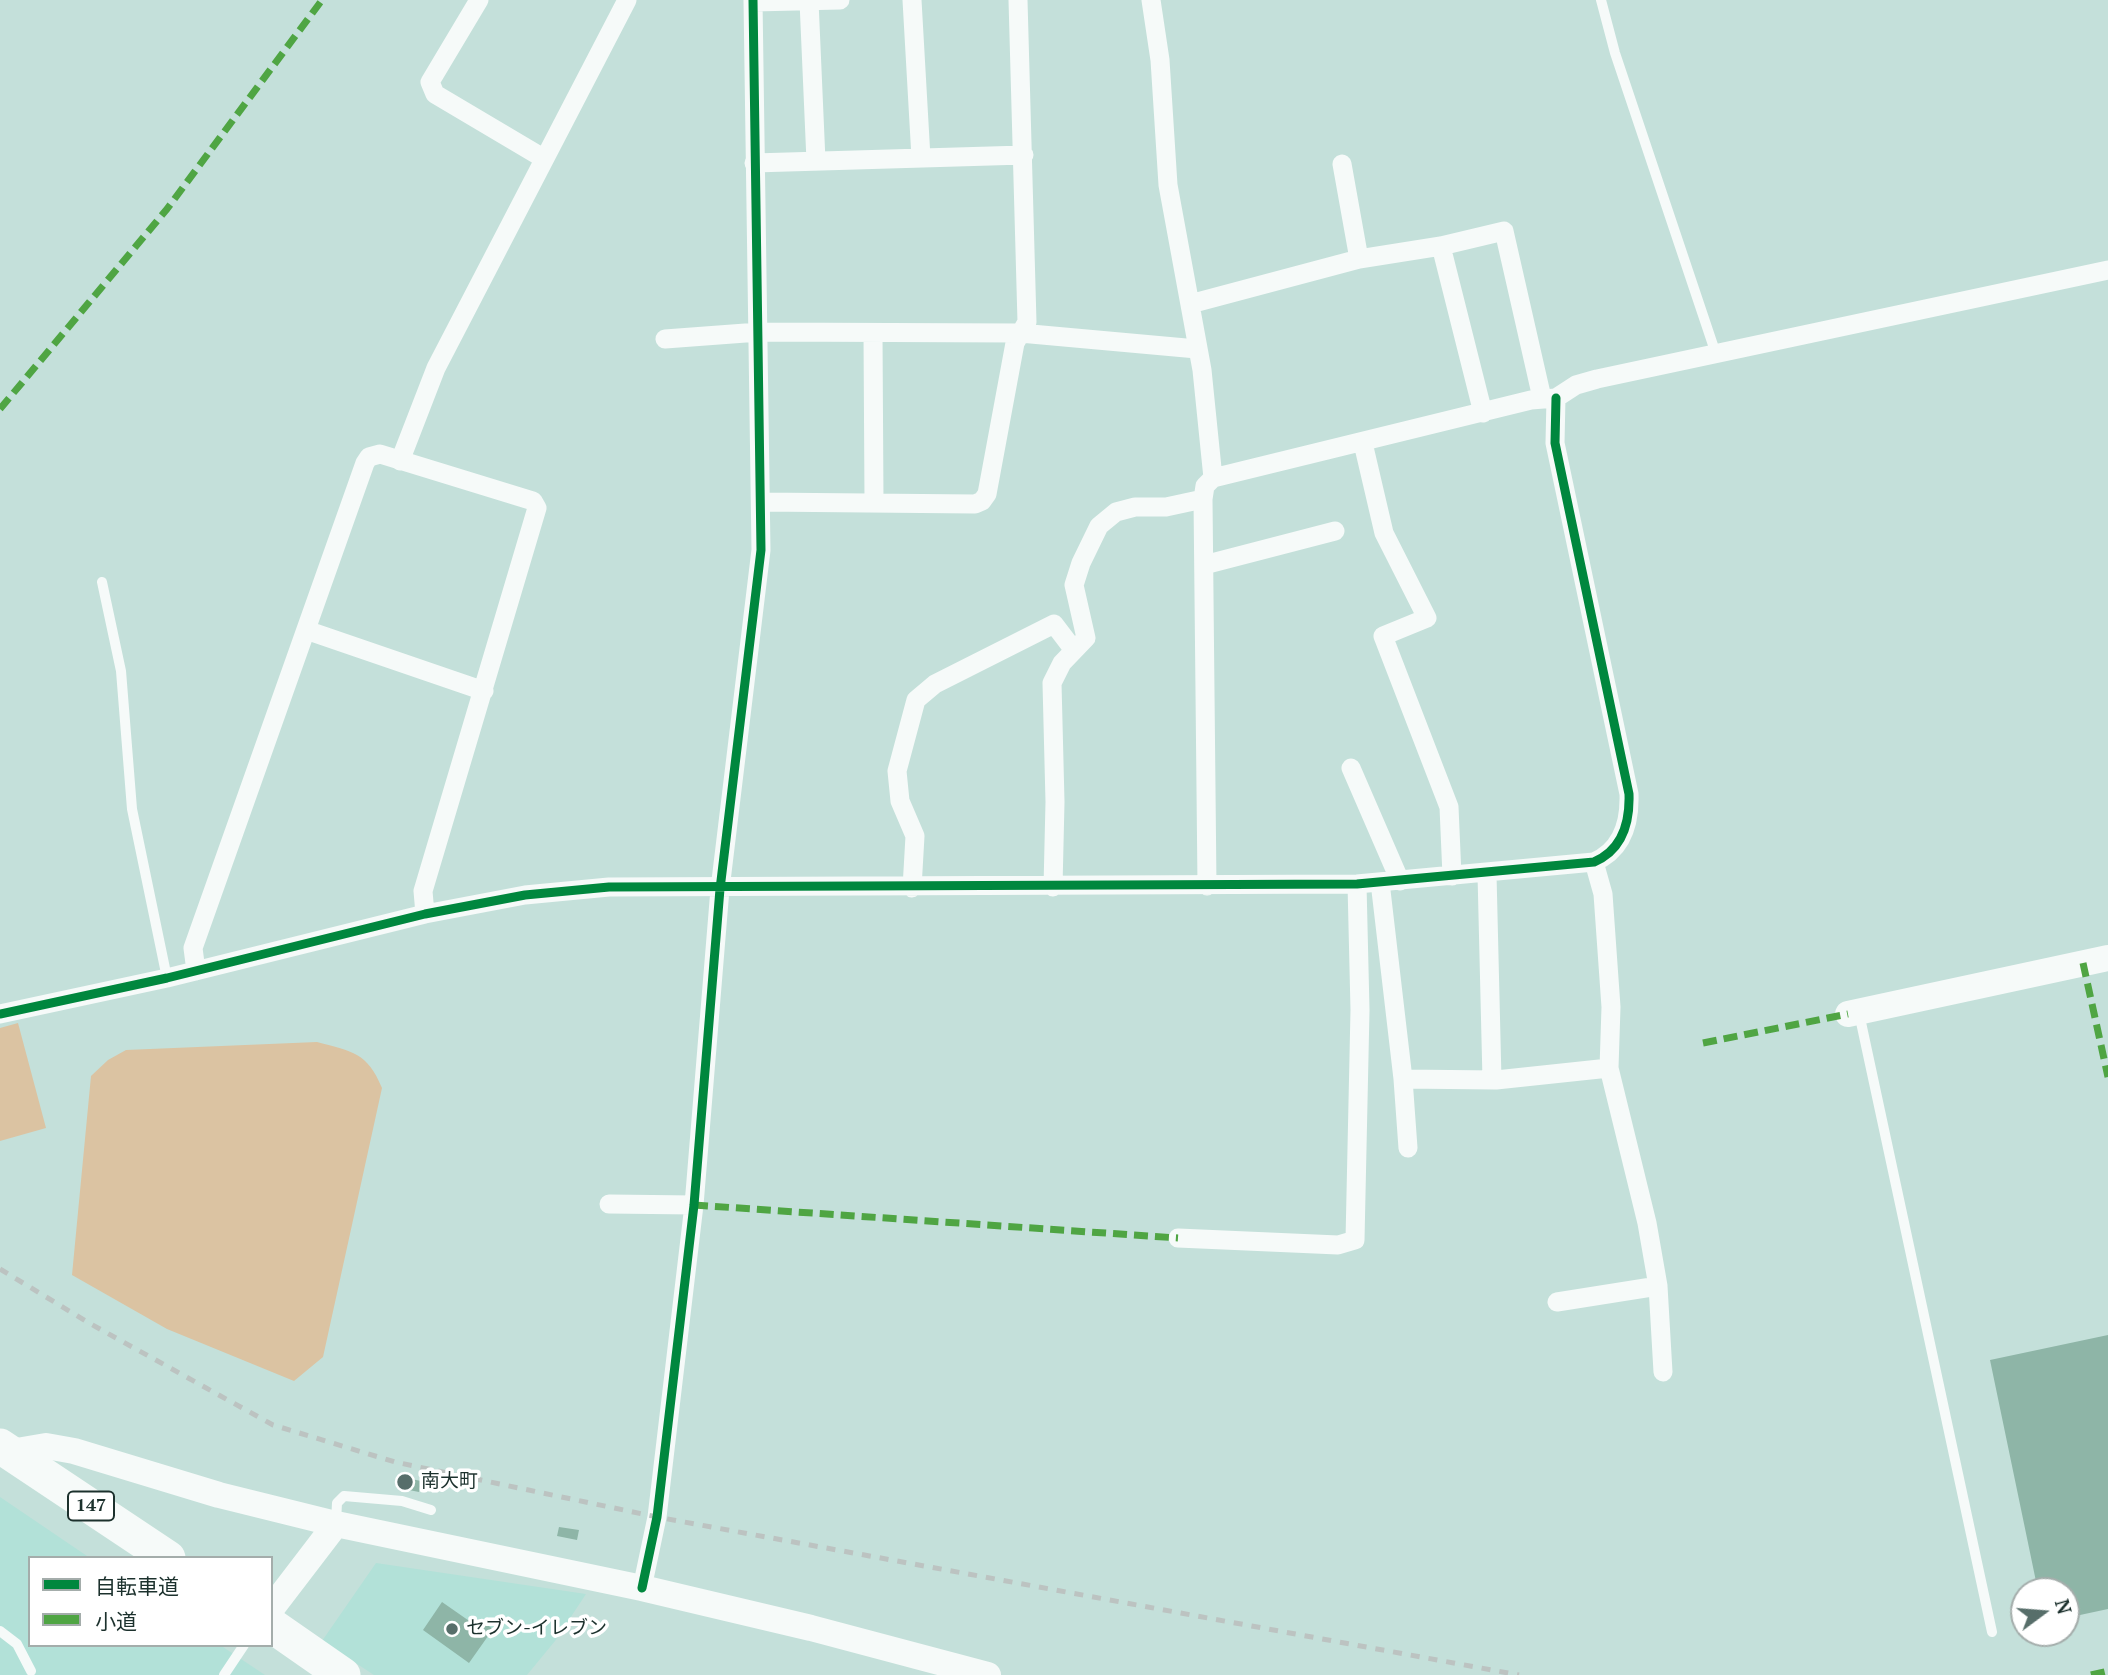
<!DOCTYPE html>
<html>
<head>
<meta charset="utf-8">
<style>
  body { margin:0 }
  #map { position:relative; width:2108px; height:1675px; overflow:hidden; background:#c4e0da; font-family:"PT Serif","Noto Sans JP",serif }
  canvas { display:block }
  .legend { position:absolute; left:28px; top:1556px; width:245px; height:91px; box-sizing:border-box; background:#fff; border:2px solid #a4adab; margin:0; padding:9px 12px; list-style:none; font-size:21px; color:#1c312d }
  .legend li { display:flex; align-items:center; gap:14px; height:35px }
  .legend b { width:35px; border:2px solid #a4adab }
  .north { position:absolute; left:2010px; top:1577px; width:70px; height:70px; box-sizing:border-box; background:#fff; border:2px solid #a4adab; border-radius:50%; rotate:74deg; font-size:19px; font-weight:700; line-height:28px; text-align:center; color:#1c312d }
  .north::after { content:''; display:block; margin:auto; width:24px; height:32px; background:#576e6a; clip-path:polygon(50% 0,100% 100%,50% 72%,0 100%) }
</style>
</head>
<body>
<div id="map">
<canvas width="2108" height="1675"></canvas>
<ul class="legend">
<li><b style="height:9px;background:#00873e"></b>自転車道</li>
<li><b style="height:9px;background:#4fa543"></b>小道</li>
</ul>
<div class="north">N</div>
</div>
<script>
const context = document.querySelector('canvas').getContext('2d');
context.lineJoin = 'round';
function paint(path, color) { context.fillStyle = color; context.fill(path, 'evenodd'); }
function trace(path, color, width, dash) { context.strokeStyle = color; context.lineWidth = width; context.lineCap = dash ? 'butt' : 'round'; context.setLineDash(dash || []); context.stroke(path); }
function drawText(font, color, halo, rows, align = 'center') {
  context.font = font + ' "PT Serif","Noto Sans JP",serif'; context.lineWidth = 7; context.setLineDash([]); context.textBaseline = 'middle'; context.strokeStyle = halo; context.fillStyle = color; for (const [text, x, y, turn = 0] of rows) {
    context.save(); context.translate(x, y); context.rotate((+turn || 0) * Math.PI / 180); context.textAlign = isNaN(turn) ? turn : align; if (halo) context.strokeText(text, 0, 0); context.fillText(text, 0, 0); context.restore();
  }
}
paint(new Path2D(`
  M0,1497l90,61h-60v87h190l45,30h-265z
  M376,1563l210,31 -31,47 -28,34h-153l-52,-34z`), '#b2e1d8');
paint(new Path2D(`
  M18,1023l28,105 -46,13v-113z
  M317,1042c36,10 50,10 65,46l-59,269 -29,24 -127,-52 -95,-54 19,-199 17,-16 18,-10z`), '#dbc3a2');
paint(new Path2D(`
  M2108,1335v274l-42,9v-27h-28l-48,-231z
  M401,1477l20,4 -2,11 -20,-4z
  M559,1527l20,3 -2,10 -20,-4z
  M442,1602l33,23 4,-6 14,10 -24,34 -46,-33z`), '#8eb5a7');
trace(new Path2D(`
  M1601,0l14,53 101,301
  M102,582l19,89 11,138 35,169
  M1859,1013l133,619
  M336,1522l1,-19 7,-7 58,5 29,9
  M0,1631l17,13 14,27
  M224,1675l20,-30`), '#f6faf9', 10);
trace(new Path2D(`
  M479,0l-49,82 5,12 108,64
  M912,0l9,158
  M1151,0l9,60 8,125 34,185 11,108
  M809,1l7,160
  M753,2l87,-2
  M754,163l270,-8
  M1342,164l17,95
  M1441,246l42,167
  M1190,304l169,-45 82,-13 63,-15 38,167
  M873,334l1,167
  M665,339l94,-7 261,1 177,16
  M1363,443l21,90 43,85 -44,18 66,171 3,69
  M400,461l36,-93 191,-368
  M761,502l214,2 7,-3 5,-7 28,-151 12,-21 -9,-322
  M1204,565l131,-34
  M306,630l178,61
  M1351,768l49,113
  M1594,862l9,32 8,113 -2,61 38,155 11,63 5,86
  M1487,874l5,206
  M1380,882l23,197 5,69
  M1207,886l-4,-387 2,-13 8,-8 318,-78 25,-2 20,-13 21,-6 511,-109
  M1053,887l2,-85 -3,-119 10,-20 24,-25 -12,-53 7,-22 18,-37 17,-14 19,-5h31l37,-8
  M912,888l3,-52 -15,-35 -3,-30 19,-71 19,-16 119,-60 19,25
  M196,971l-3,-23 172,-485 4,-6 11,-3 153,47 4,7 -114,383 2,23
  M0,1014l167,-36 258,-64 100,-19 84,-8 748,-3 237,-22c28,-12 36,-38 35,-68l-74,-351 1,-45
  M1403,1079l93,1 113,-12
  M609,1204l85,1
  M1178,1238l160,7 17,-5 5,-230 -3,-126
  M1557,1302l101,-16
  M642,1588l15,-71 37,-312 26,-316 41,-339 -8,-550`), '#f6faf9', 19);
trace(new Path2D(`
  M1848,1014l260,-56
  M0,1454l46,-8 28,5 145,44 117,29 306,64 169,40 177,47
  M271,1609l65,-85`), '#f6faf9', 26);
trace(new Path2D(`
  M0,1446l168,112
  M271,1625l72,50`), '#f6faf9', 35);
trace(new Path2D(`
  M0,1269l89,54 184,102 122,37 262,55 862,158`), '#bcc3c1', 5, [9, 9]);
trace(new Path2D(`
  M0,409l167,-200 155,-209
  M2083,963l25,114
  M1703,1043l145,-29
  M694,1205l484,33
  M2091,1675l17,-4`), '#4fa543', 7, [14, 7]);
trace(new Path2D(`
  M0,1014l167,-36 258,-64 100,-19 84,-8 748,-3 237,-22c28,-12 36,-38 35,-68l-74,-351 1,-45
  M642,1588l15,-71 37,-312 26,-316 41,-339 -8,-550`), '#00873e', 9);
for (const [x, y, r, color] of [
  [405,1482,9,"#576e6a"],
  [452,1629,7,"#576e6a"]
]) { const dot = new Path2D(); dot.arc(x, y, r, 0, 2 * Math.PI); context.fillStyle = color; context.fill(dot); trace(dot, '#fff', 2.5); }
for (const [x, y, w] of [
  [91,1506,46]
]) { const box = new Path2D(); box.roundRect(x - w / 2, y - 14.5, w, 29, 5); context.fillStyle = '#fff'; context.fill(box); trace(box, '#1c312d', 2); }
drawText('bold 18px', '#1c312d', null, [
  ["147",91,1506]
]);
drawText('19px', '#1c312d', '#fff', [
  ["南大町",421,1482],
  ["セブン-イレブン",466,1629]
], 'left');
</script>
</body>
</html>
